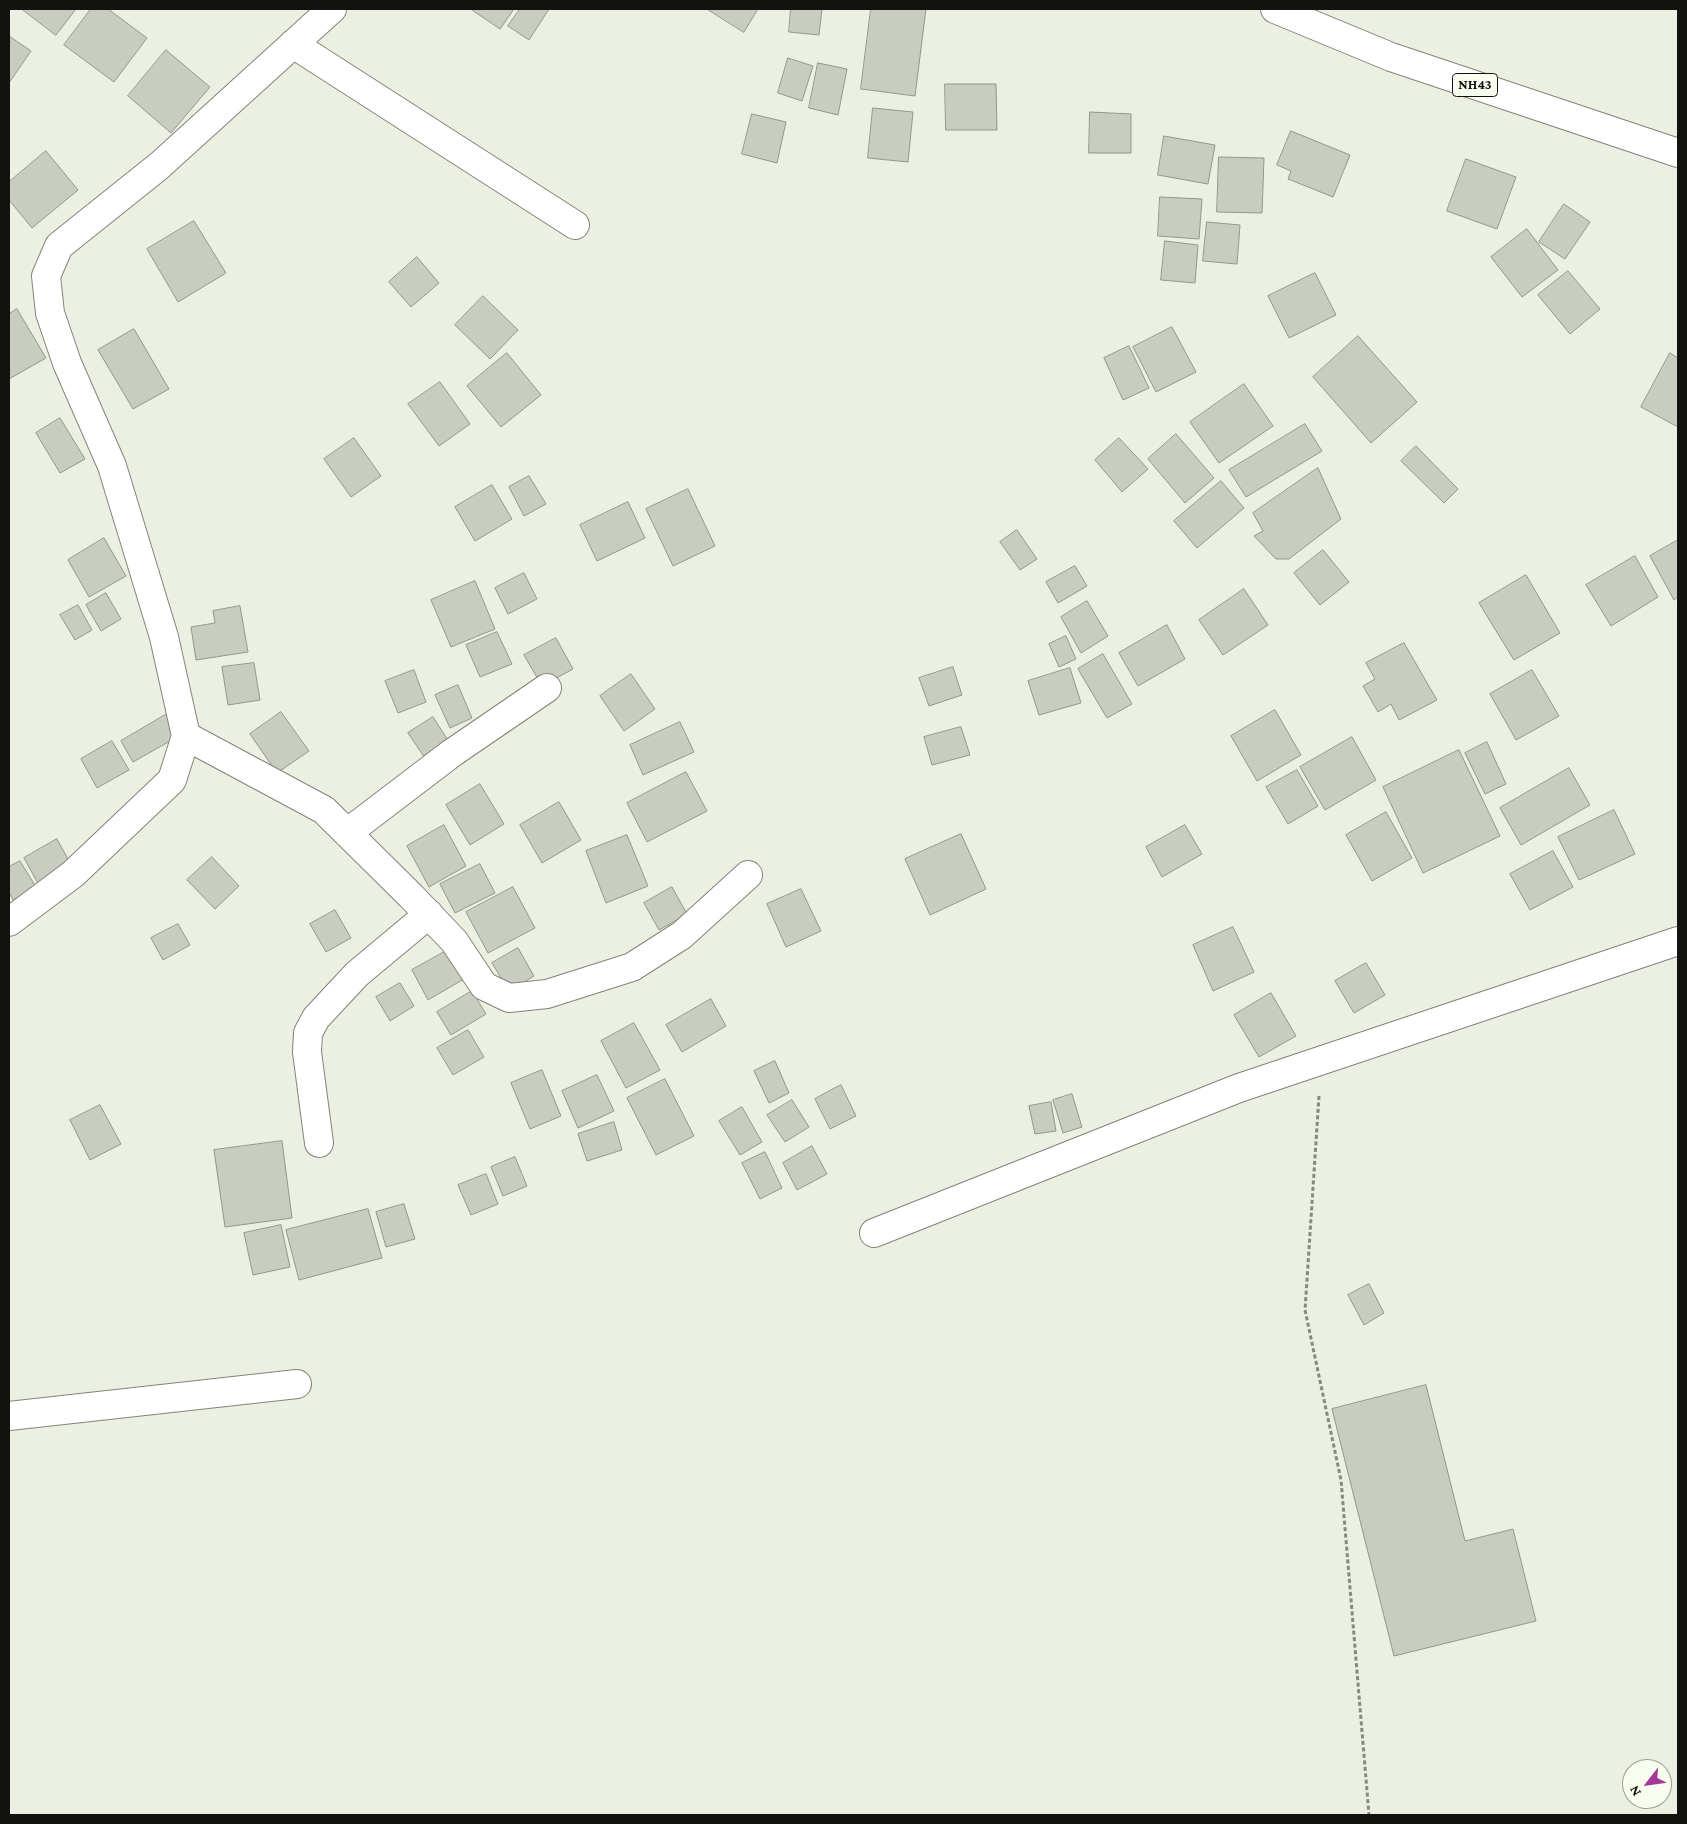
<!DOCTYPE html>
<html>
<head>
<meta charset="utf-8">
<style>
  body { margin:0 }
  #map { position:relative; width:1687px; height:1824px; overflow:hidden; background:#ebf0e3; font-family:"Crimson Pro",serif }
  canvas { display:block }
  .frame { position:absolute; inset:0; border:10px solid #12130f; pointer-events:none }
  .north { position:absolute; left:1622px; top:1759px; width:50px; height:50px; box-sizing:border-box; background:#f9fdf0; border:1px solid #9d9f96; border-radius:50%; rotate:240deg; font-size:14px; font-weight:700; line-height:20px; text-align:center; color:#12130f }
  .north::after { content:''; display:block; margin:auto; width:18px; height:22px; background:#a43797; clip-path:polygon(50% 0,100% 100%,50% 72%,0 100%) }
</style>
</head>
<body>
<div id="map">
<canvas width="1687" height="1824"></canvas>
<div class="frame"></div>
<div class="north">N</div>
</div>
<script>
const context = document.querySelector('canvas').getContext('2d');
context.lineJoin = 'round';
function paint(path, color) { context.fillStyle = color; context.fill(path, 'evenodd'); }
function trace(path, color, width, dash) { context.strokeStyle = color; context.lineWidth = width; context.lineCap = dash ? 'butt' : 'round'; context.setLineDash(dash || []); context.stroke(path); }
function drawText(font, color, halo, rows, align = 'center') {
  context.font = font + ' "Crimson Pro",serif'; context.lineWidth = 4; context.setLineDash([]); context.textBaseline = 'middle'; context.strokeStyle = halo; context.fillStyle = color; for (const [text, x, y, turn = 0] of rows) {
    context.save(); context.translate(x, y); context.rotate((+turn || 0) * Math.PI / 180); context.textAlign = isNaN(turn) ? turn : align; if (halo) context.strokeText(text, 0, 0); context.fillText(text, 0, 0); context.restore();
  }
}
const building = new Path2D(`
  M22,9h54l-20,26z
  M91,9h17l39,29 -33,44 -50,-37z
  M473,9h41l-14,20 -28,-19z
  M520,9h29l-20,31 -21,-14z
  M707,9h51l-14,23z
  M791,9h31l-3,26 -30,-3z
  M871,9h55l-11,87 -54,-7z
  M9,36l22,15 -22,32z
  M166,50l44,37 -39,46 -43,-37z
  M788,58l25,8 -11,35 -24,-8z
  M818,63l29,6 -9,46 -29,-7z
  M945,84h51l1,46h-51z
  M873,108l40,4 -5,50 -40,-4z
  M1090,112l41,2v39h-42z
  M752,114l34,8 -9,41 -35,-9z
  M1291,131l59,24 -17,42 -45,-18 3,-8 -14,-6z
  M1164,136l51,9 -7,39 -50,-9z
  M46,151l32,39 -46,38 -23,-28v-18z
  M1219,157l45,1 -2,55 -45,-1z
  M1466,159l50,18 -19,52 -50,-18z
  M1160,197l42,2 -3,40 -41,-3z
  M1564,204l26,18 -25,37 -26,-17z
  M194,221l32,52 -48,29 -31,-53z
  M1207,222l33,3 -3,39 -34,-3z
  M1527,229l31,41 -36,27 -31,-40z
  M1165,241l33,4 -3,38 -34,-3z
  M417,257l22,26 -28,24 -22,-25z
  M1568,271l32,38 -30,25 -32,-39z
  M1315,273l21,42 -47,23 -21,-42z
  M483,296l35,34 -28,29 -35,-34z
  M17,309l29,49 -37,21v-65z
  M1172,327l24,45 -40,20 -23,-45z
  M134,329l35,60 -36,20 -35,-59z
  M1358,336l59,66 -46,41 -58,-66z
  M1129,346l20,42 -26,12 -19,-42z
  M507,353l34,42 -40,32 -34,-41z
  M1670,353l8,5v69l-37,-20z
  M440,382l30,42 -31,22 -31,-42z
  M1244,384l29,42 -54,37 -29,-41z
  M60,418l25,41 -25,14 -24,-40z
  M1305,424l17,27 -76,46 -17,-27z
  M1176,434l38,44 -29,25 -37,-44z
  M354,438l27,38 -30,21 -27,-38z
  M1119,438l29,31 -26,23 -27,-32z
  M1416,446l42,43 -14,14 -43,-42z
  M1318,468l23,51 -52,40h-13l-22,-23 9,-5 -10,-18z
  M529,476l17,28 -22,12 -15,-29z
  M1221,481l23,27 -47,40 -23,-27z
  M492,485l20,34 -37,22 -20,-34z
  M688,489l27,57 -42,20 -27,-57z
  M628,502l17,36 -48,23 -17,-36z
  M1017,530l20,29 -17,11 -20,-28z
  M104,538l22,38 -37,21 -21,-37z
  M1678,540v57l-4,3 -24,-44z
  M1323,550l26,32 -29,23 -26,-32z
  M1635,556l23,41 -47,29 -25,-41z
  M1075,566l12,20 -29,17 -12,-21z
  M524,573l13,26 -29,15 -13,-26z
  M1526,575l34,58 -46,27 -35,-57z
  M475,581l20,48 -44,18 -20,-47z
  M1244,589l24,36 -45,30 -24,-35z
  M106,593l15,26 -20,12 -15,-26z
  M1087,601l21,35 -27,17 -20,-36z
  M78,605l14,25 -17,10 -15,-25z
  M240,606l8,46 -52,8 -5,-33 24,-4 -2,-12z
  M1167,625l18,34 -47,27 -19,-33z
  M497,632l15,32 -32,13 -14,-32z
  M1066,636l10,23 -17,8 -10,-23z
  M556,638l17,31 -31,17 -18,-31z
  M1404,643l33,57 -38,20 -8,-16 -13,8 -15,-26 12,-7 -9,-16z
  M1103,654l29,50 -25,14 -29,-49z
  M254,663l6,37 -32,5 -6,-38z
  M953,667l9,28 -33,11 -10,-28z
  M1070,668l11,35 -42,12 -11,-34z
  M414,670l12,32 -28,11 -13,-32z
  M1532,670l27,46 -43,24 -26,-46z
  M631,674l24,35 -31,22 -24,-35z
  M458,685l14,33 -22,10 -15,-33z
  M1275,710l26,45 -44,26 -26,-45z
  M281,712l28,39 -32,22 -27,-39z
  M167,714l12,22 -46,26 -12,-21z
  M433,717l18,28 -24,16 -19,-28z
  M680,722l14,30 -51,23 -13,-30z
  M961,727l9,28 -38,10 -8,-28z
  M1352,737l24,43 -51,30 -25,-43z
  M112,741l17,29 -32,18 -16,-29z
  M1487,742l19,42 -21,10 -20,-41z
  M1459,750l41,86 -77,37 -40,-86z
  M1569,768l21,37 -69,40 -21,-37z
  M1297,770l21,36 -30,18 -22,-37z
  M686,772l21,39 -60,31 -20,-39z
  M480,784l24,40 -34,21 -24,-40z
  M559,802l22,38 -39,23 -22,-38z
  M1614,810l21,44 -56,26 -21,-43z
  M1386,812l26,46 -40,23 -26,-46z
  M444,825l22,41 -37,21 -22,-41z
  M1185,825l17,29 -40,23 -16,-30z
  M961,834l25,55 -56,26 -25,-56z
  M627,835l21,51 -42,17 -20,-52z
  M57,839l16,29 -33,19 -16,-29z
  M1553,851l20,36 -43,23 -20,-36z
  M212,857l27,29 -24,23 -28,-29z
  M20,861l16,26 -23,13 -4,-8v-25z
  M480,864l15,29 -40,20 -15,-29z
  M513,887l22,41 -47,25 -22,-41z
  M672,887l15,27 -28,16 -15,-27z
  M801,889l20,42 -35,16 -19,-43z
  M335,910l16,28 -25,14 -16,-28z
  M178,924l12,21 -27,15 -12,-22z
  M1233,927l21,45 -41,19 -20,-46z
  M518,948l16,28 -25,15 -17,-28z
  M448,950l16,29 -36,21 -16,-30z
  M1366,963l19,32 -31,18 -19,-32z
  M400,983l14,23 -24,15 -14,-24z
  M472,991l14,23 -35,21 -14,-23z
  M1271,993l25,43 -37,21 -25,-42z
  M711,999l15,27 -44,26 -16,-27z
  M634,1023l26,47 -34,18 -25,-47z
  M468,1030l16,27 -31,18 -16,-27z
  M775,1061l14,32 -20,10 -15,-32z
  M542,1070l19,46 -31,13 -19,-46z
  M597,1075l17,36 -36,17 -16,-37z
  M665,1079l29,57 -38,19 -29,-57z
  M841,1085l15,31 -26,13 -15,-30z
  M1072,1094l10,33 -19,6 -10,-33z
  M792,1100l17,27 -24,15 -18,-27z
  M1051,1102l5,29 -21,3 -6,-28z
  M100,1105l21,39 -31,16 -20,-40z
  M742,1107l20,35 -22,13 -21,-34z
  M614,1122l8,28 -35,11 -9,-27z
  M282,1141l10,77 -67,9 -11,-77z
  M812,1146l15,28 -30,16 -14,-27z
  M765,1152l17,36 -22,11 -18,-36z
  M515,1157l12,29 -24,10 -12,-29z
  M486,1174l12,30 -27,11 -13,-30z
  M404,1204l11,35 -29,8 -10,-35z
  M368,1209l14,49 -83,22 -13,-50z
  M281,1225l9,42 -37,8 -9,-42z
  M1369,1284l15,29 -20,12 -16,-30z
  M1426,1385l39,156 48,-12 23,92 -142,35 -62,-247z`);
paint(building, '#c9cdc1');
trace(building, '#93978b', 1);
const street = new Path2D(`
  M293,44l282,181
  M186,736l138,74 87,86 43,45 30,45 25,12 38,-4 85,-27 50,-32 66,-60
  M347,833l105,-80 95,-65
  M9,922l64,-48 99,-94 14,-44 -22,-99 -52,-171 -45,-103 -17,-50 -4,-37 13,-30 100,-80 173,-157
  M319,1143l-12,-91 1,-19 8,-15 41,-44 72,-60
  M874,1233l365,-145 439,-147
  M9,1416l288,-32`);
const highway = new Path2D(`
  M1275,9l116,48 287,96`);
trace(street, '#818579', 30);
trace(highway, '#818579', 30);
trace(new Path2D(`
  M1319,1096l-14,214 36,170 28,335`), '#868981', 3, [4, 2.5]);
trace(street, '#fff', 28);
trace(highway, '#fff', 28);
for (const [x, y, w] of [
  [1475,85,45]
]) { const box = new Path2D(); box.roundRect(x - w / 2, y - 11.5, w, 23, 4); context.fillStyle = '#f9fdf0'; context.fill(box); trace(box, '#12130f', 1); }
drawText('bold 14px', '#12130f', null, [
  ["NH43",1475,85]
]);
</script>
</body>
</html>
